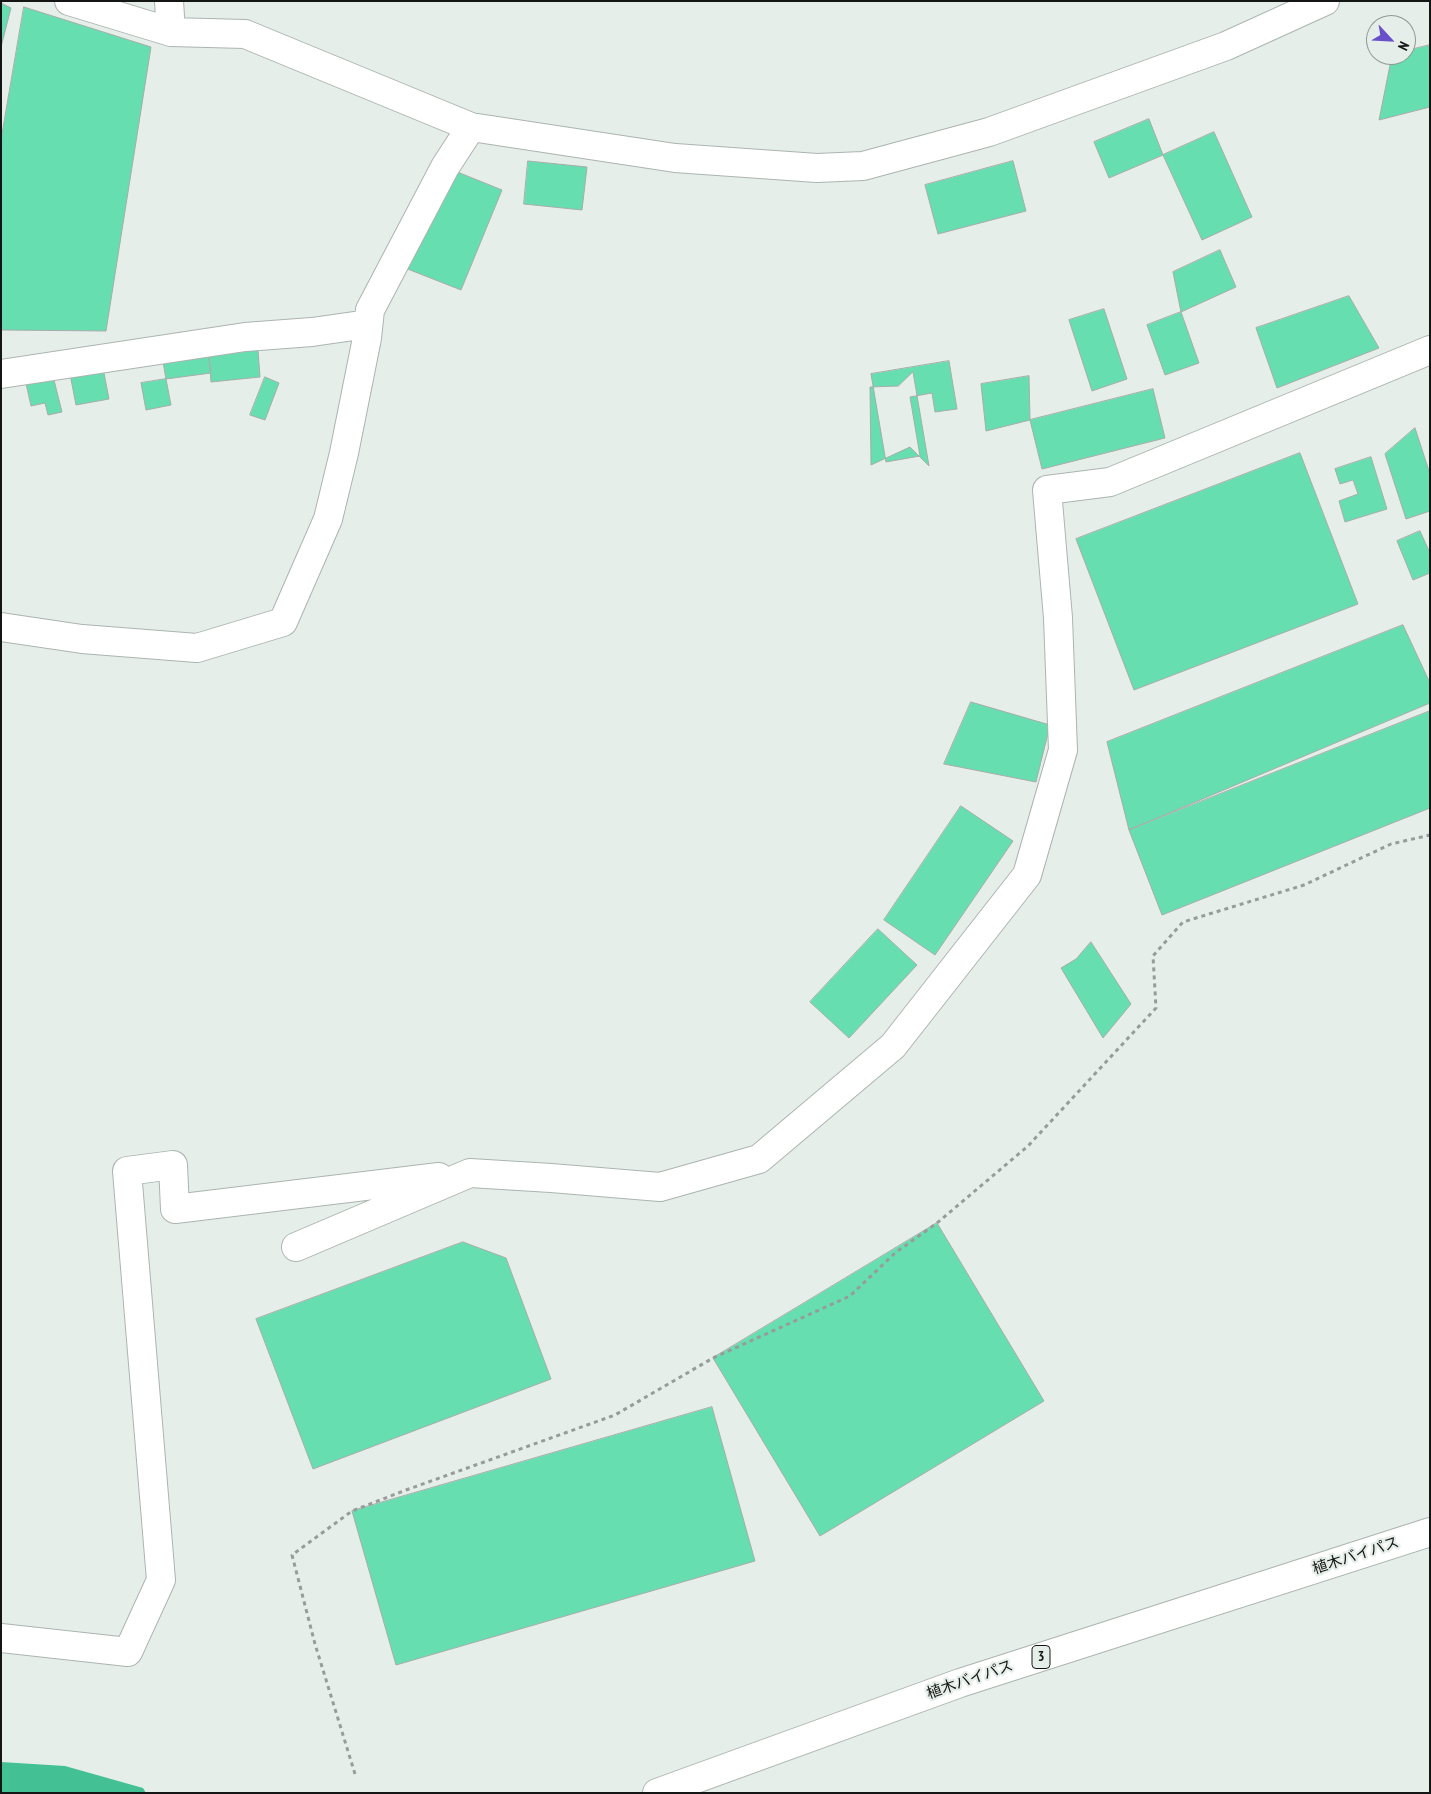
<!DOCTYPE html>
<html>
<head>
<meta charset="utf-8">
<style>
  body { margin:0 }
  #map { position:relative; width:1431px; height:1794px; overflow:hidden; background:#e6eeea; font-family:"PT Sans Narrow",sans-serif }
  canvas { display:block }
  .frame { position:absolute; inset:0; border:2px solid #141615; pointer-events:none }
  .north { position:absolute; left:1366px; top:15px; width:50px; height:50px; box-sizing:border-box; background:#e6eeea; border:1px solid #929895; border-radius:50%; rotate:115deg; font-size:14px; font-weight:700; line-height:20px; text-align:center; color:#141615 }
  .north::after { content:''; display:block; margin:auto; width:18px; height:22px; background:#6950c9; clip-path:polygon(50% 0,100% 100%,50% 72%,0 100%) }
</style>
</head>
<body>
<div id="map">
<canvas width="1431" height="1794"></canvas>
<div class="frame"></div>
<div class="north">N</div>
</div>
<script>
const context = document.querySelector('canvas').getContext('2d');
context.lineJoin = 'round';
function paint(path, color) { context.fillStyle = color; context.fill(path, 'evenodd'); }
function trace(path, color, width, dash) { context.strokeStyle = color; context.lineWidth = width; context.lineCap = dash ? 'butt' : 'round'; context.setLineDash(dash || []); context.stroke(path); }
function drawText(font, color, halo, rows, align = 'center') {
  context.font = font + ' "PT Sans Narrow","Noto Sans JP",sans-serif'; context.lineWidth = 4.5; context.setLineDash([]); context.textBaseline = 'middle'; context.strokeStyle = halo; context.fillStyle = color; for (const [text, x, y, turn = 0] of rows) {
    context.save(); context.translate(x, y); context.rotate((+turn || 0) * Math.PI / 180); context.textAlign = isNaN(turn) ? turn : align; if (halo) context.strokeText(text, 0, 0); context.fillText(text, 0, 0); context.restore();
  }
}
paint(new Path2D(`
  M1,1762l64,4 78,22 3,5h-145z`), '#44c194');
const building = new Path2D(`
  M1,3l10,5 -10,39z
  M24,7l127,40 -45,284 -105,-1v-190z
  M1430,45v62l-51,13 13,-65h14v-4z
  M1149,119l14,36 -54,23 -15,-36z
  M1214,132l38,85 -50,23 -39,-85z
  M528,161l59,6 -5,43 -58,-6z
  M1013,161l13,50 -88,23 -13,-49z
  M445,167l57,23 -41,100 -56,-22z
  M1220,250l16,37 -55,25 -8,-40z
  M1349,296l30,52 -102,40 -21,-60z
  M1104,309l23,70 -35,12 -23,-71z
  M1181,312l18,51 -34,12 -18,-50z
  M207,343l4,30 -45,6 -5,-29z
  M258,350l2,27 -49,5 -2,-27z
  M949,361l8,48 -22,3 -3,-19 -22,4 10,59 -34,6 -15,-88z
  M102,363l7,36 -33,6 -7,-36z
  M52,372l10,40 -14,3 -3,-12 -14,3 -6,-27z
  M913,372l16,94 -19,-19 -39,18 -1,-78 28,-1z
  M1029,376l1,44 -44,11 -5,-47z
  M265,377l14,6 -14,37 -15,-5z
  M166,379l5,26 -25,5 -5,-27z
  M1153,389l12,49 -123,31 -12,-49z
  M1415,428l15,46v37l-24,8 -21,-65z
  M1300,453l58,151 -224,86 -58,-151z
  M1371,457l16,52 -42,13 -6,-21 19,-7 -5,-14 -13,4 -5,-15z
  M1420,531l10,22v20l-17,7 -16,-39z
  M1403,625l27,58v20l-301,127 -22,-88z
  M971,702l79,23 -14,57 -92,-18z
  M1430,711v97l-268,107 -33,-85z
  M961,806l52,35 -78,114 -51,-35z
  M878,929l39,36 -68,73 -39,-36z
  M1091,942l40,62 -28,34 -42,-70 15,-9z
  M937,1223l107,178 -224,135 -107,-178z
  M463,1242l43,16 45,121 -238,90 -57,-150z
  M712,1407l43,154 -359,104 -44,-154z`);
paint(building, '#66deb0');
trace(building, '#a6adaa', 1);
const minor = new Path2D(`
  M69,1l102,31 74,2 226,93 204,31 142,10 46,-2 126,-34 237,-86 99,-45
  M169,1l2,31
  M1,374l244,-37 67,-5 56,-8
  M1,627l81,12 115,9 86,-26 45,-103 16,-66 23,-115 3,-28 75,-143 26,-40
  M296,1247l174,-74 81,5 109,9 99,-28 134,-113 134,-171 36,-125 -5,-132 -11,-128 63,-8 320,-132
  M1,1638l127,14 33,-72 -34,-409 46,-6 2,44 264,-32`);
const highway = new Path2D(`
  M657,1793l303,-110 470,-151`);
trace(minor, '#acb4b0', 30);
trace(highway, '#acb4b0', 30);
trace(new Path2D(`
  M355,1774l-40,-130 -23,-89 60,-44 54,-21 209,-75 98,-57 137,-62 45,-43 42,-30 91,-77 128,-138 -3,-52 30,-34 121,-37 87,-41 39,-9`), '#979c9a', 3, [4, 4]);
trace(minor, '#fff', 28);
trace(highway, '#fff', 28);
for (const [x, y, w] of [
  [1041,1657,18]
]) { const box = new Path2D(); box.roundRect(x - w / 2, y - 11.5, w, 23, 4); context.fillStyle = '#e6eeea'; context.fill(box); trace(box, '#141615', 1); }
drawText('bold 14px', '#141615', null, [
  ["3",1041,1657]
]);
drawText('15px', '#141615', '#e6eeea', [
  ["植木バイパス",1356,1556,-18],
  ["植木バイパス",970,1680,-19]
]);
</script>
</body>
</html>
